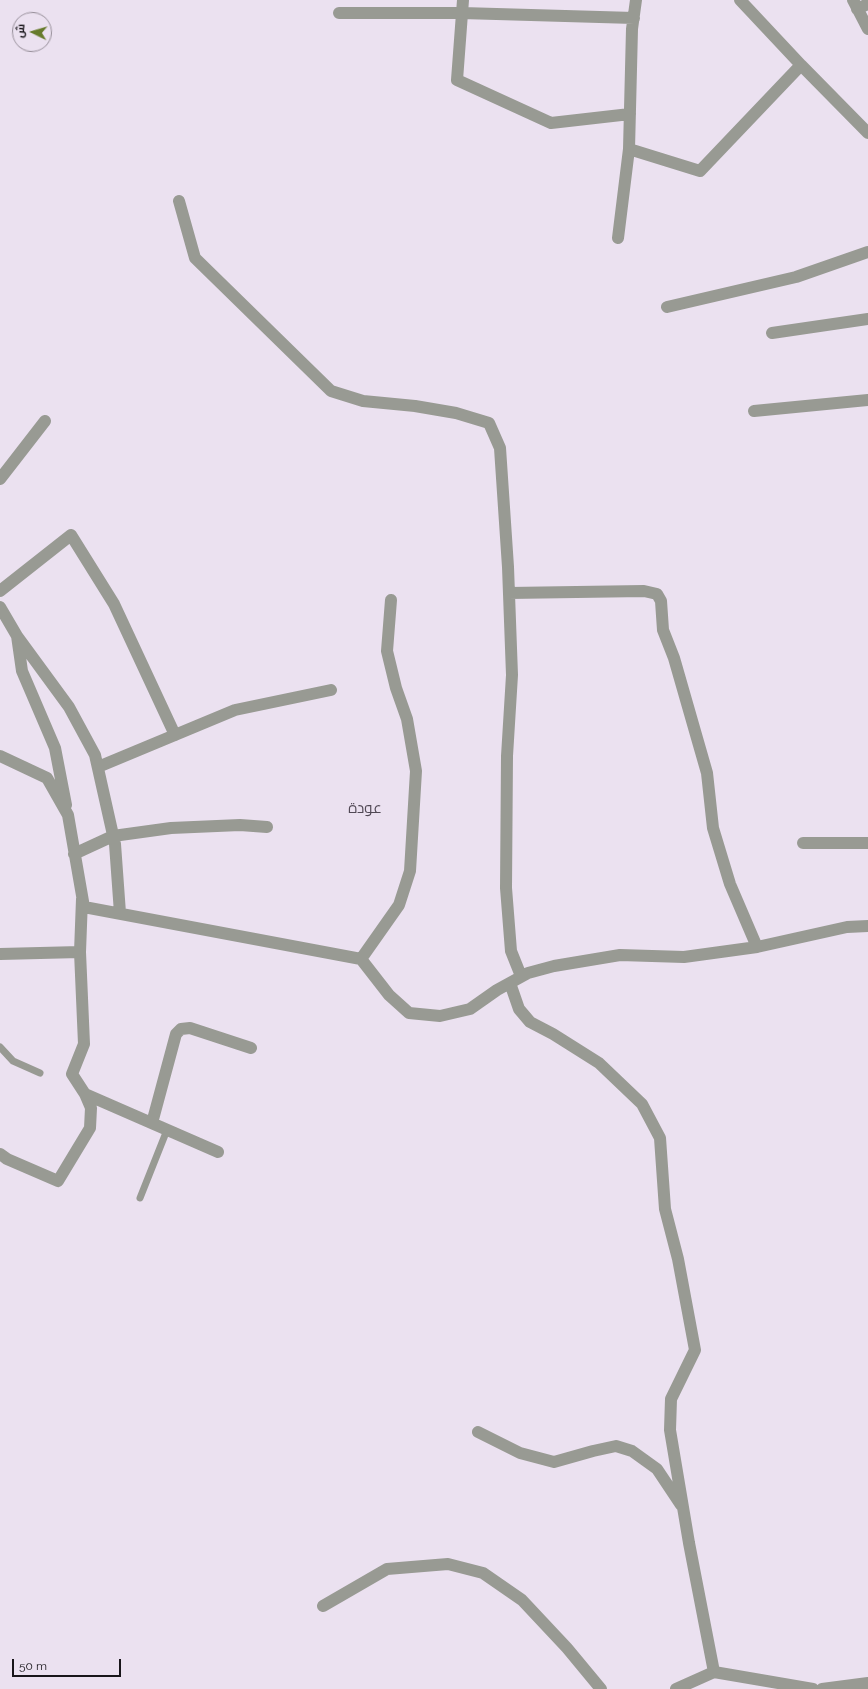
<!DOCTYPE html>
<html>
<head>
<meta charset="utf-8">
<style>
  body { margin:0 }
  #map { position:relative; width:868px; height:1689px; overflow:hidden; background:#ebe1f0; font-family:Raleway,Cairo,sans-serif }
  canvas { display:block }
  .north { position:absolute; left:12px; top:12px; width:40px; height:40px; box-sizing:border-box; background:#ebe1f0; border:1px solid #978f9a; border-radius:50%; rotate:275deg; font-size:11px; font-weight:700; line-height:16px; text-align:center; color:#18151a }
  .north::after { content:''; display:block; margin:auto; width:14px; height:18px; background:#677b2c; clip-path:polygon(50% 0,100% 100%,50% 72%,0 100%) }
  .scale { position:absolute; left:12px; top:1659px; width:109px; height:18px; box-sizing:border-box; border:2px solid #18151a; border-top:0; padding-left:5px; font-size:12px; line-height:14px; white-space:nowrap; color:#18151a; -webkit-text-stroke:3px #ebe1f0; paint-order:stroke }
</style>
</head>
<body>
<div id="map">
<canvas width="868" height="1689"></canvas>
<div class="north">ش</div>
<div class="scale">50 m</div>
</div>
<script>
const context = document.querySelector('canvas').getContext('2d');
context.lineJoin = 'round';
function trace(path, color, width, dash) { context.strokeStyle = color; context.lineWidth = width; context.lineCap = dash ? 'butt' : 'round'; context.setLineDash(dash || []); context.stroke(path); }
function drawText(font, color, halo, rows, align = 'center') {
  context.font = font + ' Raleway,Cairo,sans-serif'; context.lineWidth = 3; context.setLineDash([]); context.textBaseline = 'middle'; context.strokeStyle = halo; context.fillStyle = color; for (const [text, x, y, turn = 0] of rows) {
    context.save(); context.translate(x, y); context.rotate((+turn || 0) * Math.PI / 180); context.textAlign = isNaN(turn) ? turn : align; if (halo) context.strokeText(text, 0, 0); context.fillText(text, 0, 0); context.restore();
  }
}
trace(new Path2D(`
  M0,1047l13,14 27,12
  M140,1198l27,-68`), '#989a93', 7);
trace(new Path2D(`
  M463,0l-6,80 94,43 79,-9
  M636,0l-4,29 -3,120 71,22 101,-106 -61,-65
  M853,0l15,29
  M857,9l11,-5
  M339,13h123l172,5
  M801,65l67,68
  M179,201l16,57 136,133 32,10 52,5 41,7 33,10 11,25 8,119 4,108 -5,81 -1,132 5,63 10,25
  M618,238l11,-89
  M667,307l129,-30 72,-25
  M772,333l96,-14
  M754,411l114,-11
  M0,479l45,-58
  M0,591l71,-56 43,69 61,131
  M509,593l135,-2 13,3 4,7 2,29 11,28 33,115 6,55 17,56 27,63
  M0,607l17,29 5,35 33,77 11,57
  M17,636l52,71 26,48 20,89 5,69
  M0,756l47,22 21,37 16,92 277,52 28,36 20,18 31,3 30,-7 27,-19 31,-17 26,-7 66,-11 64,2 73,-10 90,-20 21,-1
  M98,767l137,-57 96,-20
  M803,843h65
  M74,854l39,-18 58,-8 69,-3 27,2
  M0,954l80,-2
  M361,959l38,-54 11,-34 6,-100 -9,-52 -11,-31 -9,-37 4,-51
  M510,983l9,26 11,13 23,12 46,29 43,41 18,34 5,71 13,50 17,91 -24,49 -1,31 19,113 25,129 -38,17
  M85,1094l133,58
  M152,1123l24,-89 5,-5 9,-1 61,20
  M0,1154l7,5 51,22 32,-53 1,-20 -6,-14 -13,-20 12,-30 -4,-92 2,-53
  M478,1432l42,21 34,9 39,-11 23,-5 16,5 25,18 24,36
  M323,1606l64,-37 61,-5 35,9 39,27 45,48 34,41
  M714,1672l99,17
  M822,1689l46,-6`), '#989a93', 12);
drawText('15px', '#514955', '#ebe1f0', [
  ["عودة",365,808]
]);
</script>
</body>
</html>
